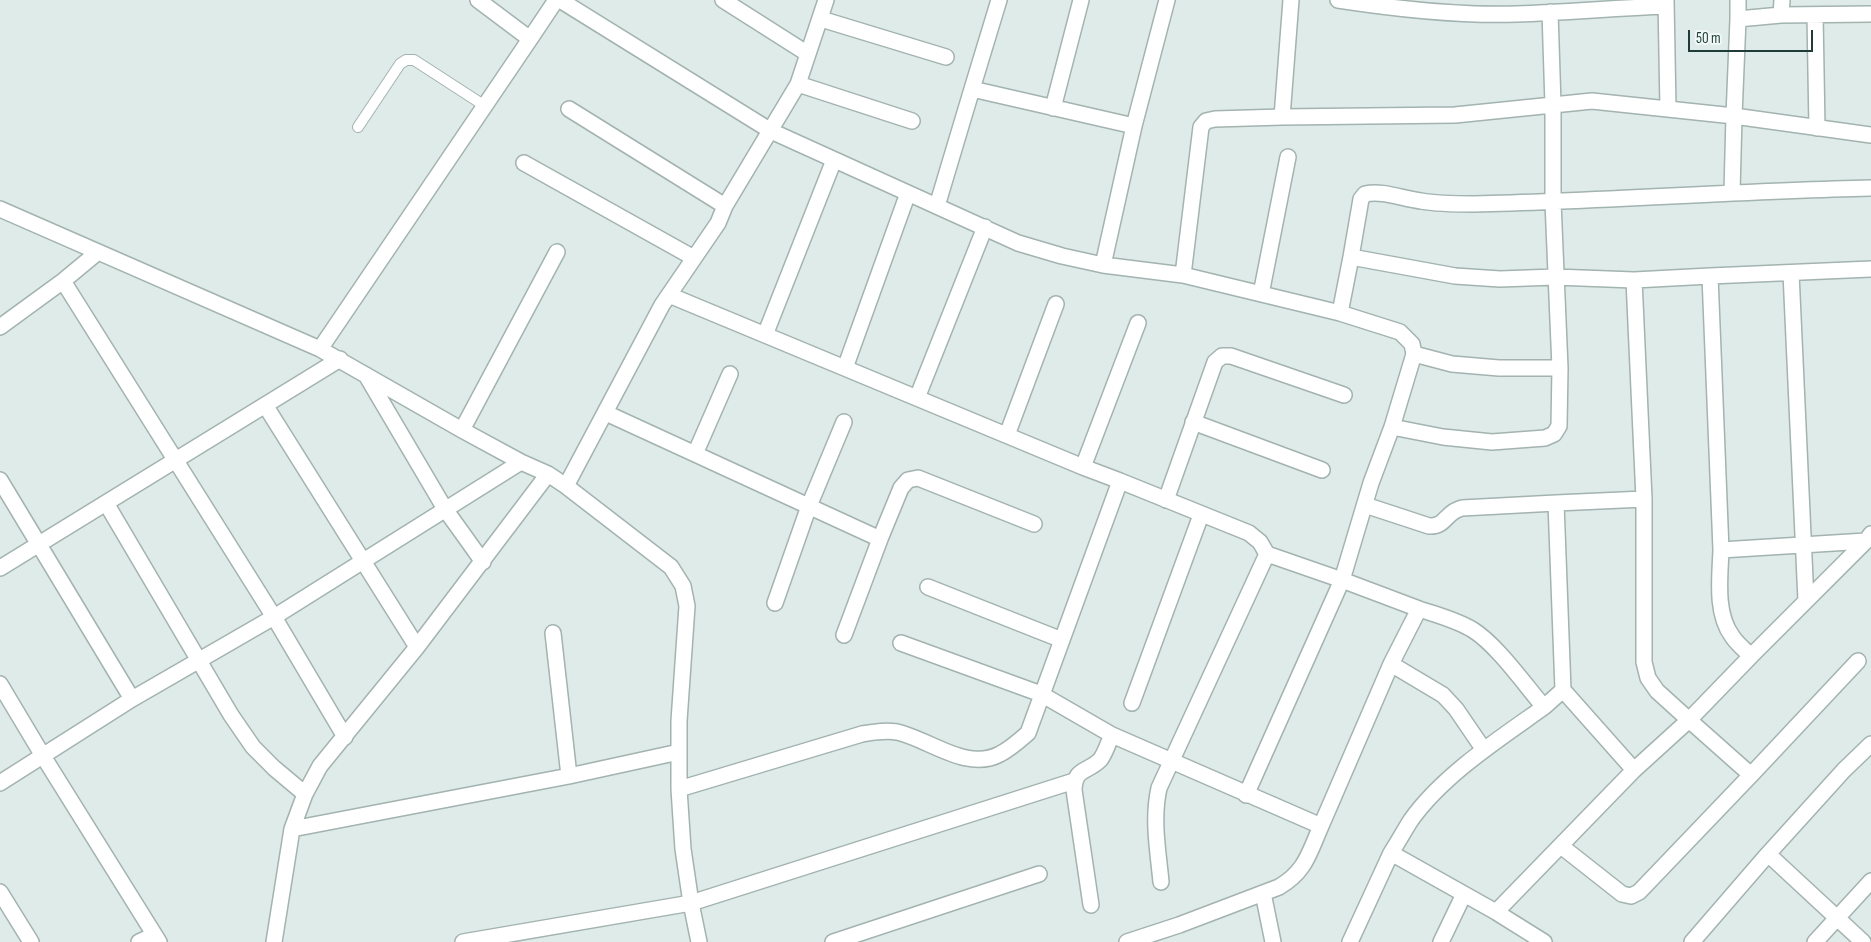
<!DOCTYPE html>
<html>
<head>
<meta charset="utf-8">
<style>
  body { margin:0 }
  #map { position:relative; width:1871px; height:942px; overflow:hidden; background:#dfebe8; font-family:"Sofia Sans Condensed",sans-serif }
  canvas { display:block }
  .scale { position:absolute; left:1688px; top:30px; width:125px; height:22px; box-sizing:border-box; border:2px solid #1f3c39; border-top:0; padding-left:6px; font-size:15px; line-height:18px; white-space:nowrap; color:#1f3c39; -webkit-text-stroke:4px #f0f8f5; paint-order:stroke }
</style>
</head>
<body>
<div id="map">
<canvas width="1871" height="942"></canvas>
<div class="scale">50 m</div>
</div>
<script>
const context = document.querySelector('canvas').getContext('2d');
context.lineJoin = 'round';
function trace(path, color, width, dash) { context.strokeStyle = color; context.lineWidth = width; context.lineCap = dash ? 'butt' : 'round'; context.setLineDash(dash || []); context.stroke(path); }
const lane = new Path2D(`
  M358,127l42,-63 6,-4h8l71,46`);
const street = new Path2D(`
  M560,0l211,131 247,112 44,13 41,9 80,10 157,38 60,19 12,12 2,10 38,10 47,4h61
  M723,0l85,54
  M999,0l-27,89 162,37 33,-126
  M1291,0l-9,117 173,-2 137,-14 142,15 137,19
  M1338,0c59,9 119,16 179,14 50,-2 100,-6 149,-8
  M1666,0l2,109
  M1738,0v19
  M1782,0l-1,15 90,-1
  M1815,15l2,113
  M821,19l125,38
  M530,39l26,-39
  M798,84l114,37
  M1053,108l28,-108
  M569,109l156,97
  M524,163l170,95
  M1732,192l2,-76 4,-97 43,-4
  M937,206l35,-117
  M0,209l320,140 142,81 59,32 27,12 18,12 105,81 12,19 4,20 -8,115v68l4,60 8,54 8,39
  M1351,257l10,-58 4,-5c18,-4 38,5 56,7 17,3 36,3 53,3 132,-3 264,-13 397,-16
  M1103,265l31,-139
  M1791,273l15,328
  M1183,275l18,-148 5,-6 9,-2 67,-2
  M1710,276l161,-7
  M1634,280l76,-4 11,274c-1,27 -6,63 11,86 5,8 13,14 19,20l-62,64 62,55 107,-114
  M63,281l211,336 71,120
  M1261,294l27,-137
  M669,295l414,172 37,14 -92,252c-9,8 -18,16 -28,21 -33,18 -71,-15 -103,-22 -12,-2 -22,0 -35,2l-183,55
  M1340,313l11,-56 104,19 45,3 55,-2 79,3 10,219 -88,4 7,187 -19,17
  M0,327l63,-46 35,-29
  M765,335l69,-175
  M320,349l210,-310 -52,-39
  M845,368l63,-175
  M366,375l79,134 38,53
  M917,398l68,-171
  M265,405l152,242
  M606,413l274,126 21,-51 7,-8 10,-2 116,46
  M1193,422l129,48
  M1392,427l22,-73
  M462,430l95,-178
  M1007,435l49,-131
  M695,454l35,-80
  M1083,467l55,-144
  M0,480l132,219
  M1120,481l129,52 11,9 7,12 75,26 29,-97 21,-56 51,10 49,5 53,-4 9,-4 5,-8 1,-58 -7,-166v-97l-3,-93
  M566,486l96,-181 56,-82 7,-17 73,-122 28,-84
  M1166,500l49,-138 7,-6h9l113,39
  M106,503l125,212 22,32 21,21 31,26
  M1365,505l64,21c17,1 16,-14 33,-18l94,-5
  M1721,550l145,-9
  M0,568l340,-209
  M928,587l134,53
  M775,603l34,-97 35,-84
  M553,633l16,143
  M844,635l36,-96
  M901,643l140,51 71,41 209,91 70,-162 28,-55 -77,-29 -96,215
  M1751,656l115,-115 5,-7
  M1391,664l52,31 13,14 28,41
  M0,684l43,72 116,186
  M1563,690l71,80
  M1132,703l69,-188
  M0,783l132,-84 142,-82 247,-155
  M292,829l277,-53 110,-24
  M1561,846l61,48 9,2 8,-4 112,-117
  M1391,853c7,-11 13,-22 20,-33 32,-45 88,-81 133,-113 -19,-22 -47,-62 -71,-77 -16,-10 -36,-15 -54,-21
  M1768,854l95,88
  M1161,882c-3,-32 -9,-62 -2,-94l108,-234
  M0,892l31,50
  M1263,893l10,49
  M1091,905l-17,-115c1,-23 13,-17 26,-30 5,-6 8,-17 12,-25
  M1496,912l138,-142 55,-50 -32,-29 -9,-13 -4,-16v-163
  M139,942l15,-7
  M274,942l18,-113 13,-35 15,-28 97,-119 131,-173
  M463,942l228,-39 383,-122
  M833,942l206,-68
  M1127,942l52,-17 100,-38c27,-16 30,-34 42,-61
  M1350,942l41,-89 105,59 48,30
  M1441,942l23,-48
  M1692,942l76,-88 76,-84 27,-26
  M1815,942l56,-61`);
trace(lane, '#a2b3b0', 12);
trace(street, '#a2b3b0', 18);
trace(lane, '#fff', 10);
trace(street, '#fff', 15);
</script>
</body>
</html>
